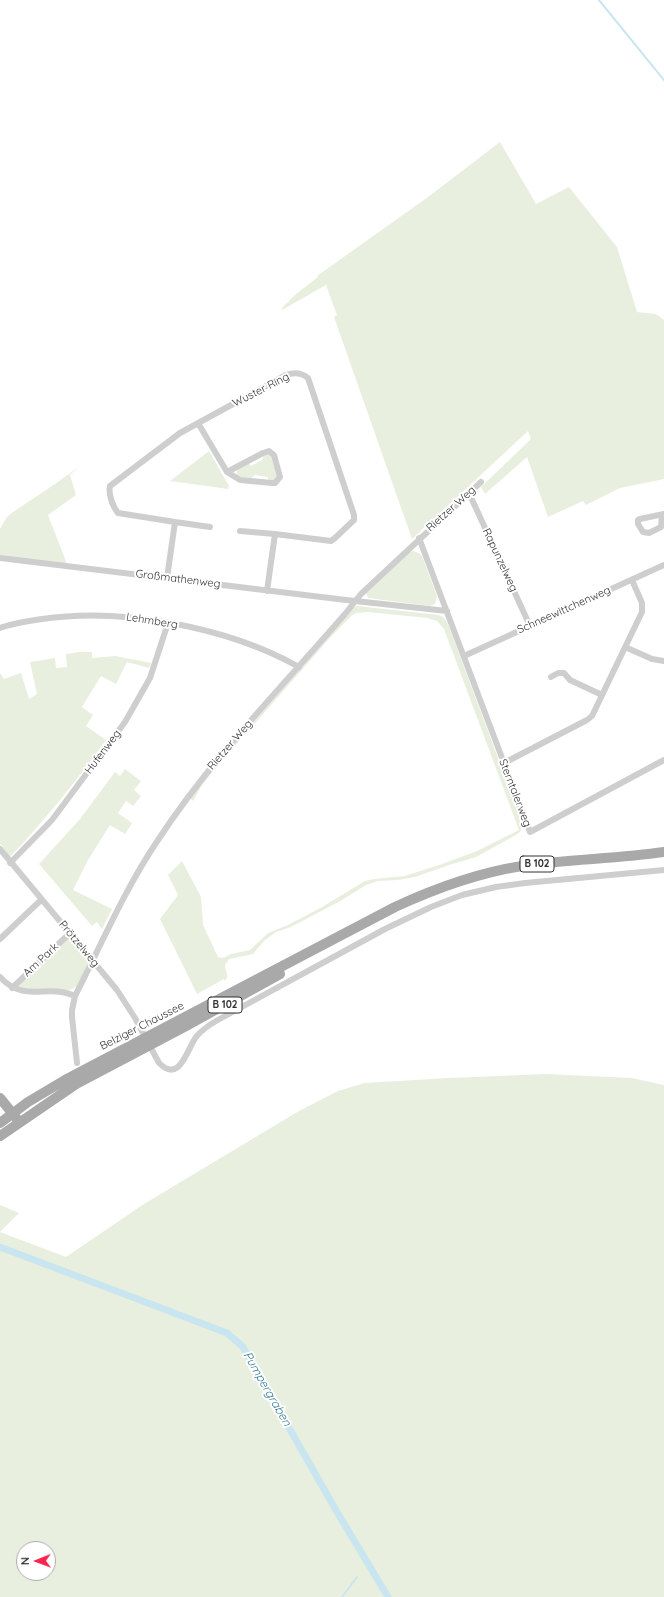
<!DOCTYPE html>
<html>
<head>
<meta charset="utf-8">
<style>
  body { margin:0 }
  #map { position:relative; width:664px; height:1597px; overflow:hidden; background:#fff; font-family:Quicksand,sans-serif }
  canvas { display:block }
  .north { position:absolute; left:16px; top:1541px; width:40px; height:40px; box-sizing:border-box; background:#fff; border:1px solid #adadad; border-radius:50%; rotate:269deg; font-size:11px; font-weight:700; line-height:16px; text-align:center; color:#313131 }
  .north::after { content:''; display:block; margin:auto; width:14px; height:18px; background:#f7244c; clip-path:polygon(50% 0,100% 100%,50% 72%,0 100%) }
</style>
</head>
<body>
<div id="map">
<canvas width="664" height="1597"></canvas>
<div class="north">N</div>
</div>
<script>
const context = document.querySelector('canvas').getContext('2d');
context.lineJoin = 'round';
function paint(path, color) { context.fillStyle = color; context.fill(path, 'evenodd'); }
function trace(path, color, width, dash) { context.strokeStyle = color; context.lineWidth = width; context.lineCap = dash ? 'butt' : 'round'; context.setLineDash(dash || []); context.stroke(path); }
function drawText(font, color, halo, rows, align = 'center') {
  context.font = font + ' Quicksand,sans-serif'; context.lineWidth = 4; context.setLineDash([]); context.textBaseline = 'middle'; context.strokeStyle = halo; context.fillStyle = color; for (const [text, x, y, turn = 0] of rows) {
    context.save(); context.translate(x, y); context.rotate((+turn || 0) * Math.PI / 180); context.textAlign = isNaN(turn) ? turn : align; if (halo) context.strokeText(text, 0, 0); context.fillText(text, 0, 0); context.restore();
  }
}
paint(new Path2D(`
  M500,142l36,62 33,-17 48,60 20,65 19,2 8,6v159l-44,9 -34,17 -3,-4 -35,16 -21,-60 -42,37 -4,-7 50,-48 -3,-8 -116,108 -78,-222 3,-2 -11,-30 -44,25v-2l14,-14 22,-17 -1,-1 111,-79z
  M209,451l20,35 -1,3 -58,-8z
  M264,454l7,1 7,17 -1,6 -4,3h-5v-4l-13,-2 -4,3 -12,-1 -2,-2v-6l12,-6 2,3 11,-6z
  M79,467l-9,8 6,20 -28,20 19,49 -67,-8v-27l6,-11 7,-6 36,-24z
  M413,551l6,2 3,3 15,40 -2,8 -5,2 -62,-8 -2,-5 43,-41z
  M357,606l82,9 4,2 5,7 74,198 -1,9 -5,4 -40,22 -27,8 -34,12 -17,3 -20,1 -12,4 -24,15 -51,27 -15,5 -12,9 -11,13 -24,5 -4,6c0,6 5,11 0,16l-1,-2 -27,15 -37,-75 18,-24 -10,-20 14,-14 19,36 2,28 15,32 5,1 8,-4 19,-4 18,-17 20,-8 34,-18 43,-26 9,-2 31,-3 40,-13 32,-12 42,-21 -75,-201 -7,-8 -10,-3 -59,-6 -12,1 -5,3 -23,24 -114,130 -12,15 -9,16 -3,-3 19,-25 144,-165z
  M79,652h13v6l23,-2 36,7 -2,5 -22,-6 -11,22 -15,-8 -19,31 11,8 -7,11 20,14c-30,41 -60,79 -96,117l-10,-14v-170l4,6 17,-6 8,26 8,-5 -7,-32 25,-4 1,10 11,-1 -1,-13z
  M125,769l16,12 -7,9 7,6 -8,10 -7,-5 -8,12 14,10 -7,11 -15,-9 -22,35 -15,30 39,19 -10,20 -5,-7 -5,4 -53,-62 41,-45 35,-47 5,4z
  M69,936l17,21 2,7 -11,22 -7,4h-43l-9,-2v-3z
  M547,1074l85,4 32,7v512h-664v-392l19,8 -19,19 66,25 78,-53 155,-93 39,-20 27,-8 83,-5zM24,1549h24v24h-24z`), '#e9efde');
trace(new Path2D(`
  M599,0l65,80
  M342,1597l15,-20`), '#c9e6f0', 2);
trace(new Path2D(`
  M0,1247l227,86 16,14 94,165 51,85`), '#c9e6f0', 7);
trace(new Path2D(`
  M198,423l29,49 36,-19 6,-2 5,4 6,22 -5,6h-3l-32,-3 -13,-8
  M469,493l61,133
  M662,515l-1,12 -12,6 -6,-1 -5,-8v-4l2,-1 24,-5
  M175,522l35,5
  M240,531l35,3 -8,57
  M419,538l111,294 134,-72
  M0,558l346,42 101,11
  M167,578l8,-56 -57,-9c-5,-6 -10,-19 -8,-27l70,-53 106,-58c8,-3 15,-3 22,3l46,137v5l-19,18 -4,3 -56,-7
  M0,628c13,-5 28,-7 42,-9 79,-12 186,8 257,48
  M625,647l27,12 12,2
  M464,656l200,-91
  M551,677l7,-4h6l6,7 32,15
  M504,763l83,-43 5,-4 50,-104v-9l-10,-23
  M0,849l117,141 18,28 24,45c21,21 28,-14 37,-26 6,-7 13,-12 20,-16l169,-92 46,-22 31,-12 34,-8 29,-4 139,-13
  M10,863l42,-43 73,-98 25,-44 18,-55
  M0,939l41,-39
  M0,977c25,27 46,6 75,19
  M12,988l58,-55
  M77,1063l-5,-46v-7l3,-14c26,-51 49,-105 81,-153 54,-83 124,-154 189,-229l16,-20 120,-112`), '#cecece', 6);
trace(new Path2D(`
  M0,1098l17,21
  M0,1123l28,-21 37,-22 330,-173c41,-19 82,-34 127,-41 47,-7 95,-7 142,-14
  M0,1136l76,-52 110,-58 94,-52`), '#a9a9a9', 10);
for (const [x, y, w] of [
  [537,864,34],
  [225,1005,34]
]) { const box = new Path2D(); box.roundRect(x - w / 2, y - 8, w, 16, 3); context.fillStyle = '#fff'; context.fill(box); trace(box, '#313131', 1); }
drawText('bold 10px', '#313131', null, [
  ["B 102",537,864],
  ["B 102",225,1005]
]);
drawText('11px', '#313131', '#fff', [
  ["Wuster Ring",261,390,-27],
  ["Rietzer Weg",451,509,-42],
  ["Rapunzelweg",500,560,65],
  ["Großmathenweg",178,579,7],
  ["Schneewittchenweg",564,610,-24],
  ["Lehmberg",152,621,9],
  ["Rietzer Weg",230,745,-49],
  ["Hufenweg",103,752,-53],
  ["Sterntalerweg",515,793,69],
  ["Prötzelweg",79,944,50],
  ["Am Park",41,960,-43],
  ["Belziger Chaussee",142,1026,-27]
]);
drawText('italic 12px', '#337b96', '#fff', [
  ["Pumpergraben",267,1389,60]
]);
</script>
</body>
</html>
